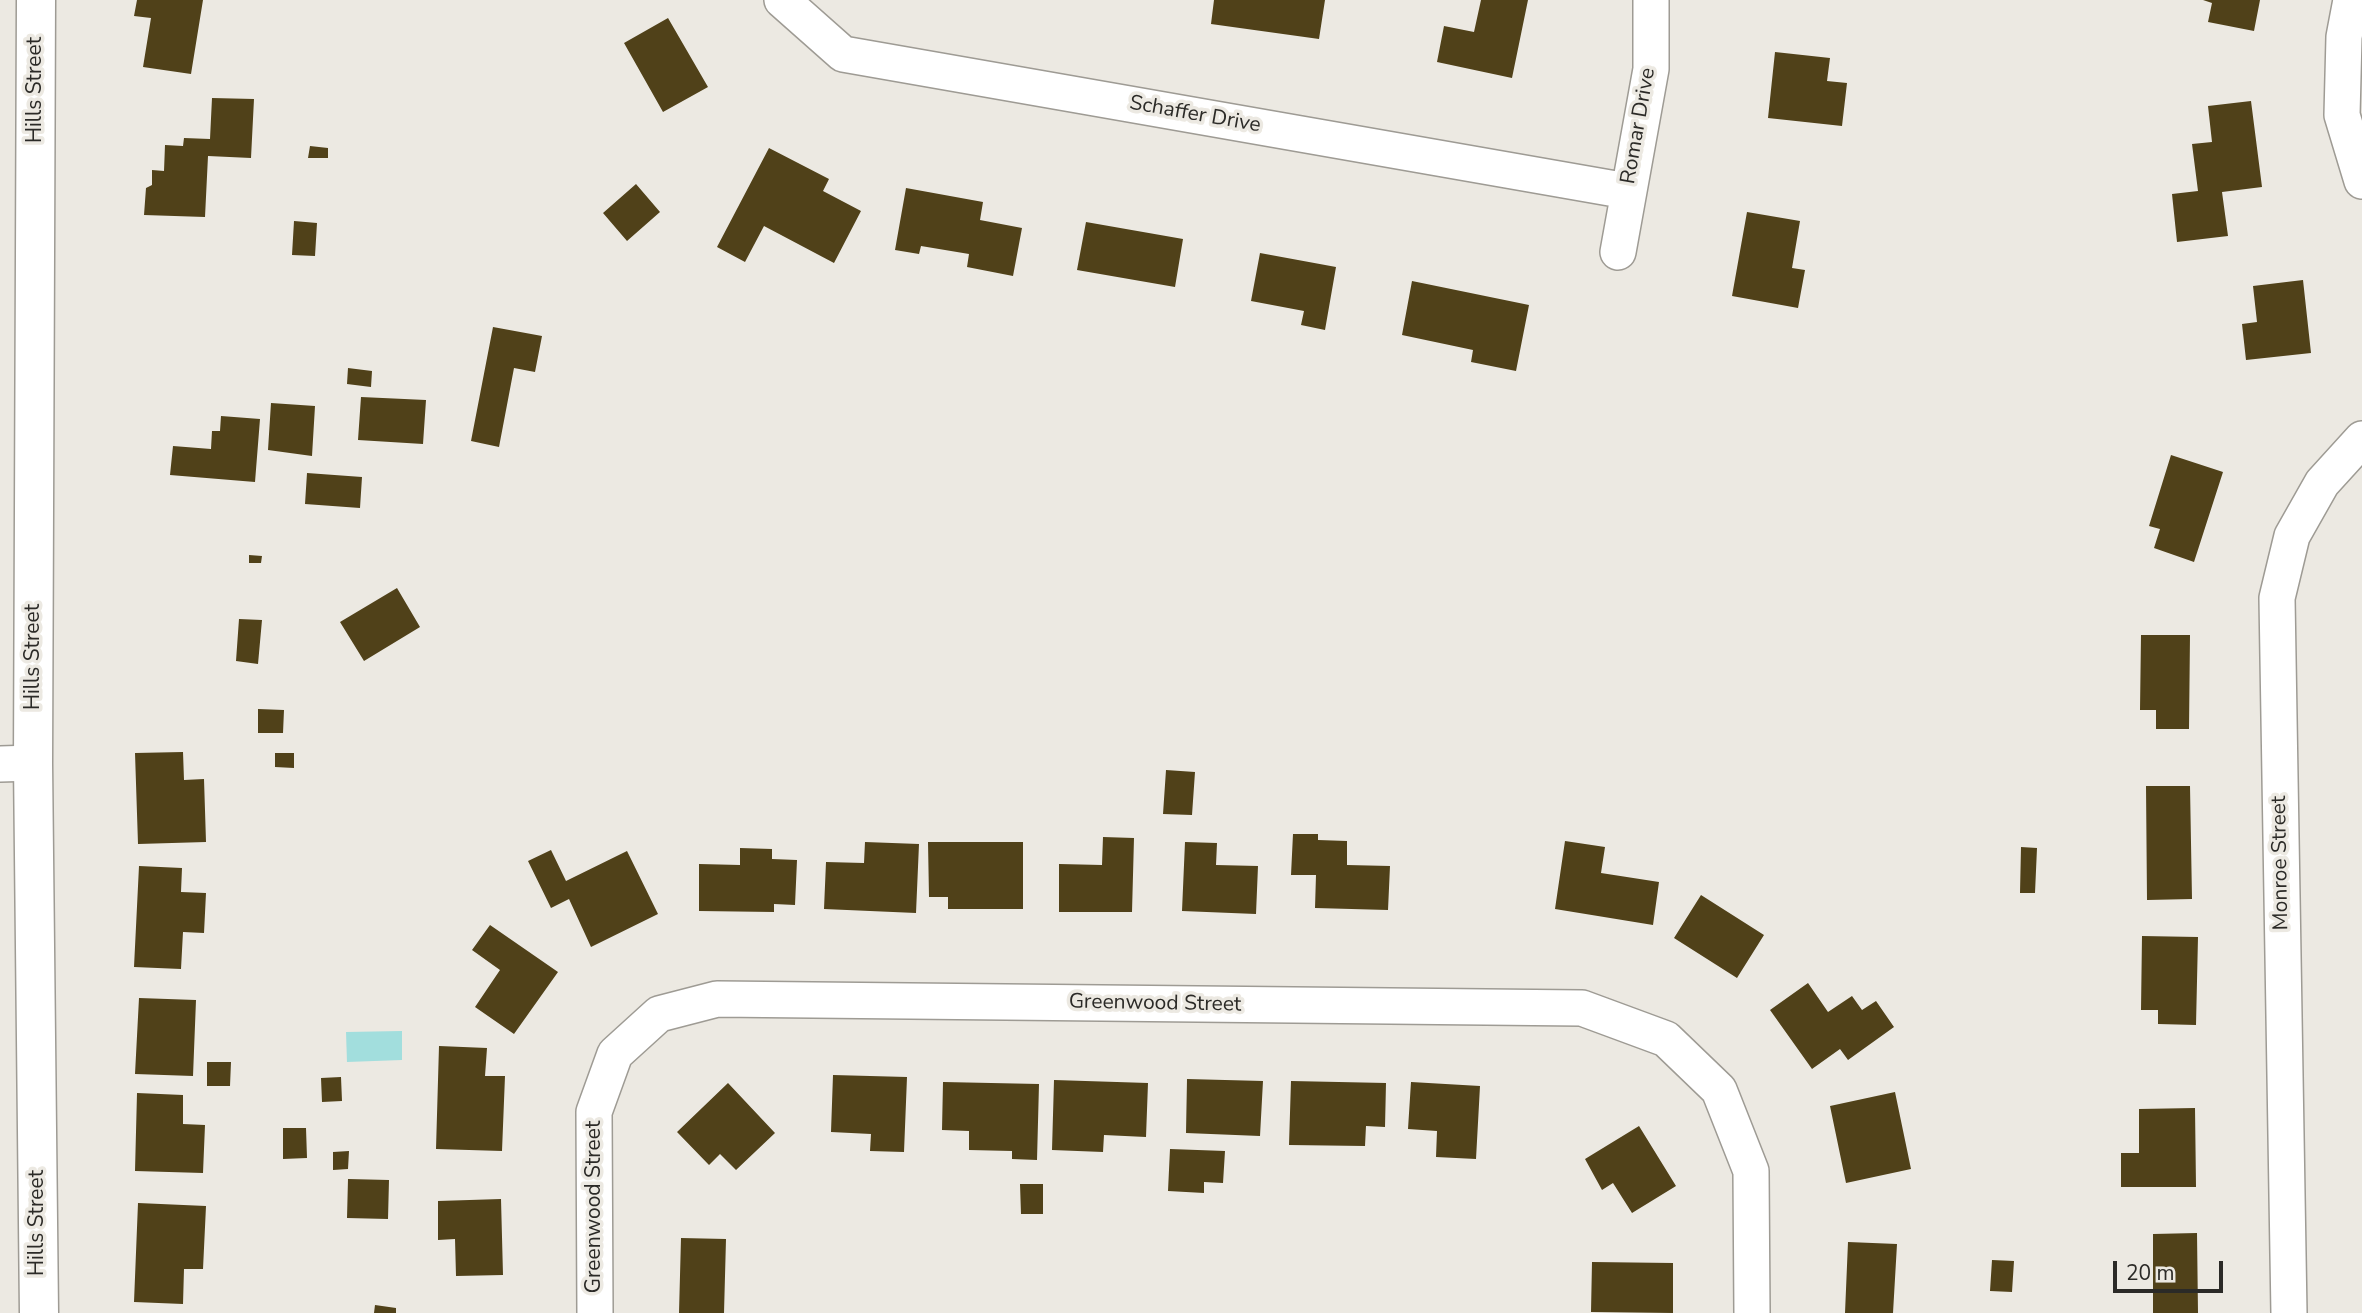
<!DOCTYPE html>
<html>
<head>
<meta charset="utf-8">
<style>
  body { margin:0 }
  #map { position:relative; width:2362px; height:1313px; overflow:hidden; background:#ece9e2; font-family:"Nunito Sans",sans-serif }
  canvas { display:block }
  .scale { position:absolute; left:2113px; top:1261px; width:110px; height:32px; box-sizing:border-box; border:4px solid #2b2a27; border-top:0; padding-left:9px; font-size:21px; line-height:24px; white-space:nowrap; color:#2b2a27; -webkit-text-stroke:5px #ece9e2; paint-order:stroke }
</style>
</head>
<body>
<div id="map">
<canvas width="2362" height="1313"></canvas>
<div class="scale">20 m</div>
</div>
<script>
const context = document.querySelector('canvas').getContext('2d');
context.lineJoin = 'round';
function paint(path, color) { context.fillStyle = color; context.fill(path, 'evenodd'); }
function trace(path, color, width, dash) { context.strokeStyle = color; context.lineWidth = width; context.lineCap = dash ? 'butt' : 'round'; context.setLineDash(dash || []); context.stroke(path); }
function drawText(font, color, halo, rows, align = 'center') {
  context.font = font + ' "Nunito Sans",sans-serif'; context.lineWidth = 7; context.setLineDash([]); context.textBaseline = 'middle'; context.strokeStyle = halo; context.fillStyle = color; for (const [text, x, y, turn = 0] of rows) {
    context.save(); context.translate(x, y); context.rotate((+turn || 0) * Math.PI / 180); context.textAlign = isNaN(turn) ? turn : align; if (halo) context.strokeText(text, 0, 0); context.fillText(text, 0, 0); context.restore();
  }
}
paint(new Path2D(`
  M402,1031v29l-55,2 -1,-30z`), '#a2dedd');
paint(new Path2D(`
  M137,0h66l-12,74 -48,-7 8,-49 -17,-2z
  M1214,0h111l-6,39 -108,-15z
  M1481,0h47l-16,78 -75,-16 7,-36 30,6z
  M2260,0l-6,31 -46,-9 4,-19 -9,-3z
  M668,18l40,69 -45,25 -39,-69z
  M1775,52l55,6 -3,23 20,2 -5,43 -74,-8z
  M212,98l42,1 -3,59 -43,-2 -3,61 -61,-2 2,-27 6,-3v-15l12,1 1,-26 18,1 1,-8 26,1z
  M2251,101l11,86 -40,5 6,44 -51,6 -5,-48 26,-3 -6,-47 20,-2 -4,-36z
  M310,146l18,2v10h-20z
  M769,148l60,31 -6,12 38,20 -27,52 -70,-37 -19,36 -28,-15z
  M636,184l24,28 -33,29 -24,-28z
  M906,188l77,14 -3,18 42,8 -9,48 -46,-9 2,-13 -48,-8 -2,8 -24,-4z
  M1747,212l53,9 -8,47 13,2 -7,38 -66,-12z
  M294,221l23,2 -2,33 -23,-1z
  M1086,222l97,17 -8,48 -98,-17z
  M1260,253l76,14 -11,63 -24,-5 3,-14 -53,-10z
  M2303,280l8,73 -65,7 -4,-36 15,-2 -4,-36z
  M1412,281l117,24 -13,66 -45,-9 2,-12 -71,-15z
  M493,327l49,9 -7,36 -21,-4 -15,79 -28,-6z
  M348,368l24,3 -1,16 -24,-3z
  M361,397l65,3 -3,44 -65,-4z
  M271,403l44,3 -3,50 -44,-6z
  M221,416l39,3 -5,63 -85,-7 3,-29 38,3 1,-18h8z
  M2171,455l52,17 -29,90 -40,-14 6,-19 -11,-3z
  M307,473l55,4 -2,31 -55,-4z
  M249,555l13,1 -1,7h-12z
  M397,588l23,39 -56,34 -24,-39z
  M239,619l23,1 -4,44 -22,-3z
  M2141,635h49l-1,94h-33v-19h-16z
  M258,709l26,1 -1,23h-25z
  M183,752l1,28 20,-1 2,63 -68,2 -3,-91z
  M275,753h19v15l-19,-1z
  M1166,770l29,2 -3,43 -29,-1z
  M2146,786h44l2,113 -45,1z
  M1293,834h25v6l29,1v24l43,1 -2,44 -73,-2 1,-33h-25z
  M1103,837l31,1 -2,74h-73v-48l43,1z
  M1565,841l40,6 -4,26 58,9 -6,43 -98,-16z
  M865,842l54,2 -3,69 -92,-4 2,-47 38,1z
  M928,842h95v67h-75v-12h-19z
  M1185,842l32,1 -1,22 42,1 -2,48 -74,-3z
  M2021,847l16,1 -2,45h-15z
  M740,848l32,1v10l25,1 -2,45 -21,-1v8l-75,-1v-47l41,1z
  M551,850l15,31 61,-30 31,63 -67,33 -22,-48 -18,9 -23,-47z
  M139,866l43,2 -1,24 25,1 -2,40 -21,-1 -2,37 -47,-2z
  M1701,895l63,40 -27,43 -63,-40z
  M490,925l68,47 -44,62 -39,-27 25,-37 -28,-20z
  M2142,936l56,1 -2,88 -38,-1v-14h-17z
  M1808,983l20,29 24,-16 10,14 14,-9 18,26 -46,33 -8,-11 -28,20 -42,-59z
  M139,998l57,2 -3,76 -58,-2z
  M439,1046l48,2 -2,28h20l-3,75 -66,-2z
  M207,1062h24l-1,24h-23z
  M833,1075l74,2 -3,75 -34,-1 1,-17 -40,-2z
  M341,1077l1,24 -20,1 -1,-24z
  M1187,1079l76,2 -3,55 -74,-3z
  M1054,1080l94,3 -2,54 -42,-2 -1,17 -51,-2z
  M1291,1081l95,2 -1,44 -19,-1 -1,20 -76,-1z
  M943,1082l96,2 -2,76 -25,-1v-8l-43,-1v-19l-27,-1z
  M1411,1082l69,4 -4,73 -40,-2 1,-26 -29,-2z
  M728,1083l47,50 -39,37 -16,-16 -11,11 -32,-33z
  M1895,1092l16,77 -65,14 -16,-77z
  M137,1093l46,2v29l22,1 -2,48 -68,-2z
  M2195,1108l1,79h-75v-34h18v-44z
  M1639,1126l37,60 -44,27 -19,-30 -11,7 -17,-31z
  M283,1128h23l1,30 -24,1z
  M1170,1149l55,2 -2,32 -19,-1v11l-36,-2z
  M349,1151l-1,18 -15,1v-18z
  M348,1179l41,1 -1,39 -41,-1z
  M1020,1184h23v30h-22z
  M501,1199l2,76 -47,1 -1,-37 -17,1v-39z
  M138,1203l68,3 -3,63h-19l-1,35 -49,-2z
  M2197,1233l1,80h-45v-79z
  M681,1238l45,1 -2,74h-45z
  M1848,1242l49,2 -4,69h-48z
  M1992,1260l22,1 -2,31 -22,-1z
  M1592,1262l81,1v50l-82,-1z
  M375,1305l21,3v5h-22z`), '#504119');
const street = new Path2D(`
  M782,0l61,54 784,137
  M2351,0l-7,37 -2,78 20,66
  M1618,252l33,-183v-69
  M0,764l33,-1
  M595,1313l-1,-201 21,-58 44,-40 58,-15 865,9 84,31 53,51 32,81 1,142
  M2289,1313l-12,-715 15,-62 30,-53 40,-44`);
const secondary = new Path2D(`
  M36,0l-3,763 6,550`);
trace(street, '#9e9b94', 38);
trace(secondary, '#9e9b94', 41);
trace(street, '#fff', 35);
trace(secondary, '#fff', 38);
drawText('21px', '#2b2a27', '#ece9e2', [
  ["Hills Street",36,90,-90],
  ["Schaffer Drive",1195,115,10],
  ["Romar Drive",1639,126,-80],
  ["Hills Street",34,657,-90],
  ["Monroe Street",2281,863,-91],
  ["Greenwood Street",1155,1004,1],
  ["Greenwood Street",595,1207,-90],
  ["Hills Street",38,1223,-90]
]);
</script>
</body>
</html>
